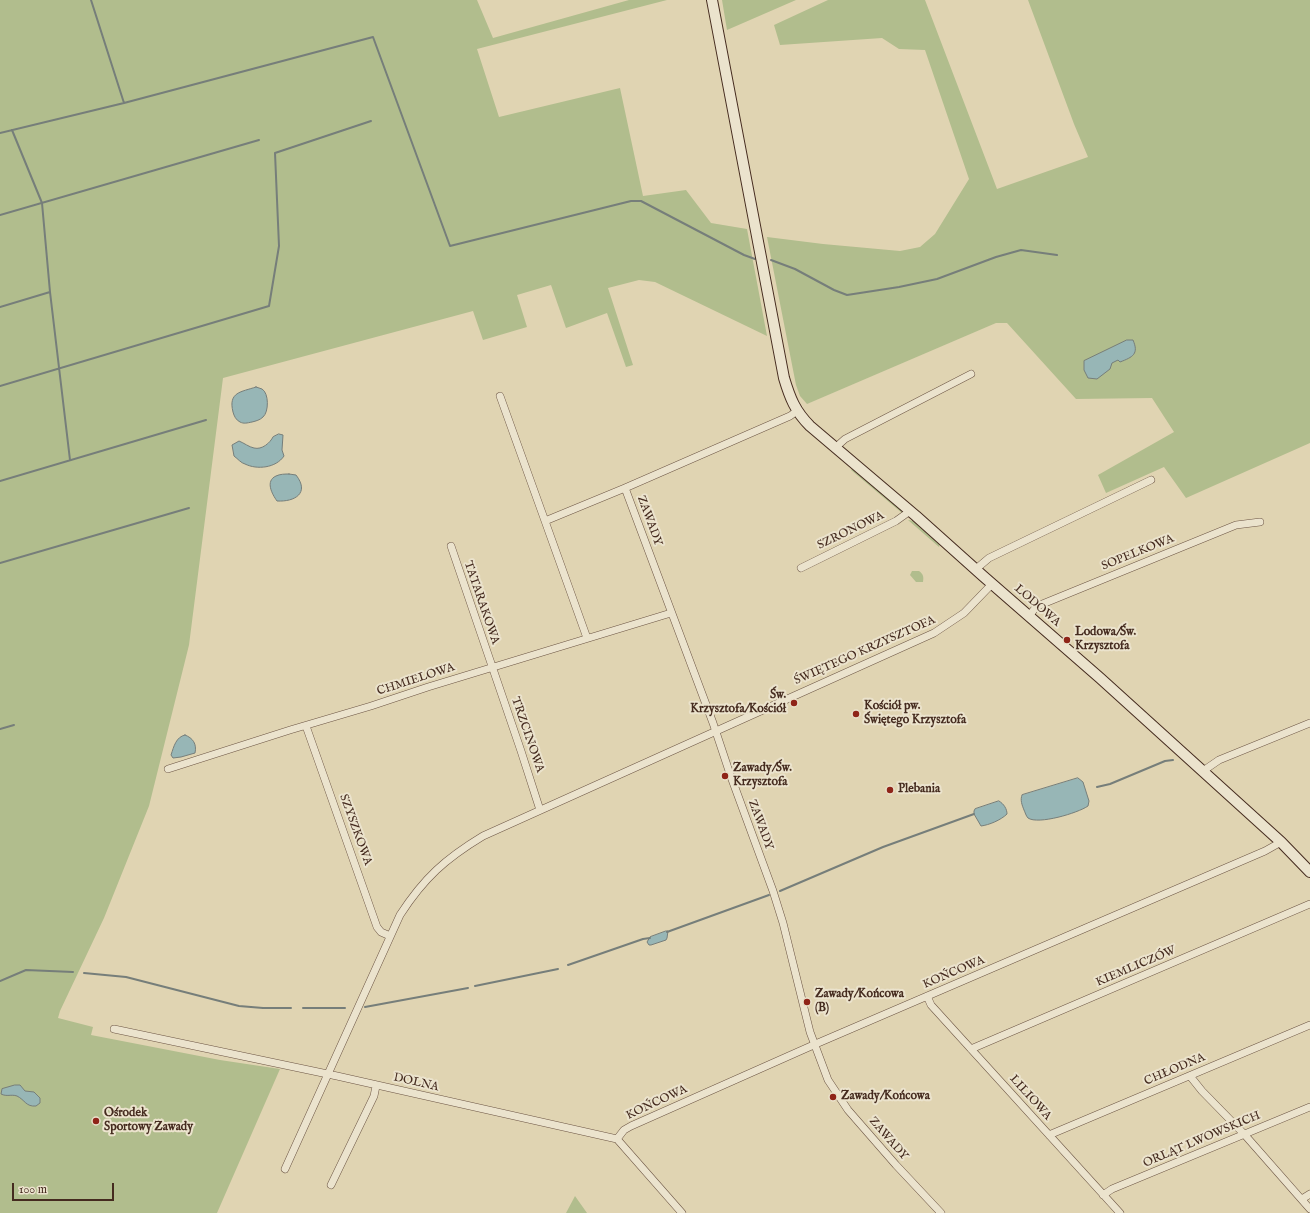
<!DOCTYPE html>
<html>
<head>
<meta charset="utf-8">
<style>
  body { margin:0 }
  #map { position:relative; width:1310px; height:1213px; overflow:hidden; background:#e0d4b2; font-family:"IM FELL English",serif }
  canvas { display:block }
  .scale { position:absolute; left:12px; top:1183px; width:102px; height:18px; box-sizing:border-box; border:2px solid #452b1f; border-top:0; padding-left:5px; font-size:12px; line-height:14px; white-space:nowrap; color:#452b1f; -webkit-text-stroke:3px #ebe3cd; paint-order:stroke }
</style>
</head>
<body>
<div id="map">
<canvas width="1310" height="1213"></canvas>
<div class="scale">100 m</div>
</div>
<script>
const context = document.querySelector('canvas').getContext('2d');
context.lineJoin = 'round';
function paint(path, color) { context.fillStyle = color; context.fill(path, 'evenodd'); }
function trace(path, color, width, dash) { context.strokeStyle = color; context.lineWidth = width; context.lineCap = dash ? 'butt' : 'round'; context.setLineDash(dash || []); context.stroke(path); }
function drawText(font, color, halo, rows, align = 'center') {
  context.font = font + ' "IM FELL English",serif'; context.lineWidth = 4; context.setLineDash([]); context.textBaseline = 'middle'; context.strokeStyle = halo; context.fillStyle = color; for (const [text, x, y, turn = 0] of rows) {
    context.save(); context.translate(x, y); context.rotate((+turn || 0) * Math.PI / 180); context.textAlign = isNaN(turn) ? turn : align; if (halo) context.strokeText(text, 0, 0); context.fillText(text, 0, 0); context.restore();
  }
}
paint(new Path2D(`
  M0,0h477l16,38 136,-38h38l-190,49 22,68 121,-29 23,108 43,-6 25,33 36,6 20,107 -112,-54 -16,-2 -31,8 25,77 -7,2 -19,-54 -41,15 -15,-43 -34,10 10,32 -44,13 -10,-29 -250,67 -34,267 -40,161 -45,112 -44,93 -2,7 35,9 -2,8 129,25 60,9 -63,144h-217z
  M722,0h74l-69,30z
  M828,0h97l72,189 91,-32 -14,-33 -46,-124h282v443l-124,55 -22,-31 -58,26 -8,-18 76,-43 -22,-34 -76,1 -69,-76h-11l-189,81 -7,-8 -4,-11 -29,-148 56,7 77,7 20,-4 15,-13 34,-55 -44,-129 -26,-1 -17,-11 -102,7 -6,-20z
  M853,468l49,42v3l-51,-43z
  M908,520l7,1 25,23 -1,3z
  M912,571h7c4,3 5,5 4,11h-7l-6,-7z
  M575,1196l12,17h-21z`), '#b1bd8d');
const water = new Path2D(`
  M1127,340h6c6,14 0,17 -13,22l-2,-2 -6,3 -2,6 -13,10 -9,-1 -4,-8v-9z
  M256,387c2,1 4,1 6,2 7,4 7,23 1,28 -3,3 -7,4 -11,5 -5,1 -8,2 -12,0 -4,-2 -6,-6 -7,-10 -5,-20 8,-20 23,-25z
  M279,434l4,1 -1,15 2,6c-8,12 -27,14 -39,8 -4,-1 -7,-5 -11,-8l-2,-11 7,-4c5,2 10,6 15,7 8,2 16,-5 19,-11z
  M289,474l7,1c14,18 -1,27 -19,26 -5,-7 -12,-20 -1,-25 4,-2 9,-2 13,-2z
  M185,735c8,3 12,9 10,18l-14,4 -8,1 -2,-3c3,-9 5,-18 14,-20z
  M1078,778l5,4 6,19 -1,5c-10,7 -50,19 -60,12 -2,-2 -3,-6 -4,-8 -2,-5 -4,-10 -2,-15z
  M999,801c5,3 8,8 8,13 -6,6 -18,11 -26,12l-7,-12v-3l1,-2z
  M666,931h2l-1,7 -1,2 -15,5h-2l-2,-3 3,-5z
  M15,1085h5l5,6 9,1 6,6v5l-4,3c-10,1 -11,-6 -19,-10 -6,-2 -10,1 -16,-2l1,-5z`);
paint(water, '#97b6b6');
trace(water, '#767e7a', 1);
trace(new Path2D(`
  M91,0l33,103 249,-66 77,209 181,-45h10l103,54 11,4
  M12,130l30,73 8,89 20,168
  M0,133l124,-30
  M0,215l259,-75
  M771,260l24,9 39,21 13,5 52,-8 38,-8 59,-22 25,-7 36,5
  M0,307l50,-15
  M0,386l269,-80 10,-60 -4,-93 96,-32
  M0,481l206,-61
  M0,563l189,-55
  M0,729l14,-4
  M1097,787l13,-3 55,-23 8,-1
  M780,891l103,-44 91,-33
  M667,932l102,-37
  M568,965l75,-26 7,-1
  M84,973l42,4 113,29 24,2h28
  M0,981l26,-11 47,2
  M475,986l83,-17
  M365,1007l103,-19
  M303,1008h42`), '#767e7a', 2);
const street = new Path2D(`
  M500,396l45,125 80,-33 88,235 17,51 43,117 10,32 27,109 18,48 20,30 48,55 45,48
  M835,448l10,-9 126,-65
  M625,488l165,-72 7,-5
  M545,521l42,117
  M451,546l70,205 19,59
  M801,568l95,-47 14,-10
  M976,569l13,-11 162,-78
  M1029,616l7,-9 4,-2 196,-80 24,-3
  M306,726l71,201 4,5 9,4
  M168,769l122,-39 81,-24 57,-19 243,-74
  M1203,771l16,-11 91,-37
  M927,996l4,9 189,208
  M114,1029l223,47 280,63 65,74
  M971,1049l339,-145
  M1190,1076l12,15 42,43 66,75
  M1049,1135l261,-110
  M617,1139l7,-9 7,-4 187,-83 447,-192 16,-9
  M285,1169l115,-254c24,-37 45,-56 83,-79l451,-203 30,-20 28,-29
  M331,1185l43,-89 2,-10
  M1103,1195l9,-6 198,-82
  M1302,1199l8,-5`);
const secondary = new Path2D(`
  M712,0l72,378c6,20 11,33 26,48l106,90 67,60 117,102 181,164 29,30`);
trace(street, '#6c5544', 8);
trace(secondary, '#452b1f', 12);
trace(street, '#ebe3cd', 7);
trace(secondary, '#ebe3cd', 10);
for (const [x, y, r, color] of [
  [1067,640,4,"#8f2418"],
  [794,703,4,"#8f2418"],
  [856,714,4,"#8f2418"],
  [725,776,4,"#8f2418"],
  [890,790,4,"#8f2418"],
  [807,1002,4,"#8f2418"],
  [833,1097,4,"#8f2418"],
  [96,1121,4,"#8f2418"]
]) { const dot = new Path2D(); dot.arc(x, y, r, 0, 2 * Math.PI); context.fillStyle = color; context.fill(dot); trace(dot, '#ebe3cd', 1.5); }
drawText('12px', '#452b1f', '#ebe3cd', [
  ["ZAWADY",649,521,70],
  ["SZRONOWA",851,531,-26],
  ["SOPELKOWA",1138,553,-22],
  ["TATARAKOWA",481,603,71],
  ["LODOWA",1037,606,41],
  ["ŚWIĘTEGO KRZYSZTOFA",865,651,-24],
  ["CHMIELOWA",416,680,-18],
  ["TRZCINOWA",527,735,71],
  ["ZAWADY",760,825,70],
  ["SZYSZKOWA",355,830,70],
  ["KIEMLICZÓW",1136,967,-23],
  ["KOŃCOWA",954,973,-23],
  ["CHŁODNA",1175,1070,-23],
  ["DOLNA",416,1083,13],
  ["LILIOWA",1030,1098,48],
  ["KOŃCOWA",657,1103,-25],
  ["ZAWADY",888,1139,49],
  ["ORLĄT LWOWSKICH",1202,1140,-23]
]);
drawText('bold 12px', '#452b1f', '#ebe3cd', [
  ["Lodowa/Św.",1075,633],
  ["Krzysztofa",1075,647],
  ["Św.",786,696,"right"],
  ["Krzysztofa/Kościół",786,710,"right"],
  ["Kościół pw.",864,707],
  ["Świętego Krzysztofa",864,721],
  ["Zawady/Św.",733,769],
  ["Krzysztofa",733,783],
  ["Plebania",898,790],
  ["Zawady/Końcowa",815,995],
  ["(B)",815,1009],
  ["Zawady/Końcowa",841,1097],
  ["Ośrodek",104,1114],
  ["Sportowy Zawady",104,1128]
], 'left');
</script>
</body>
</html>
